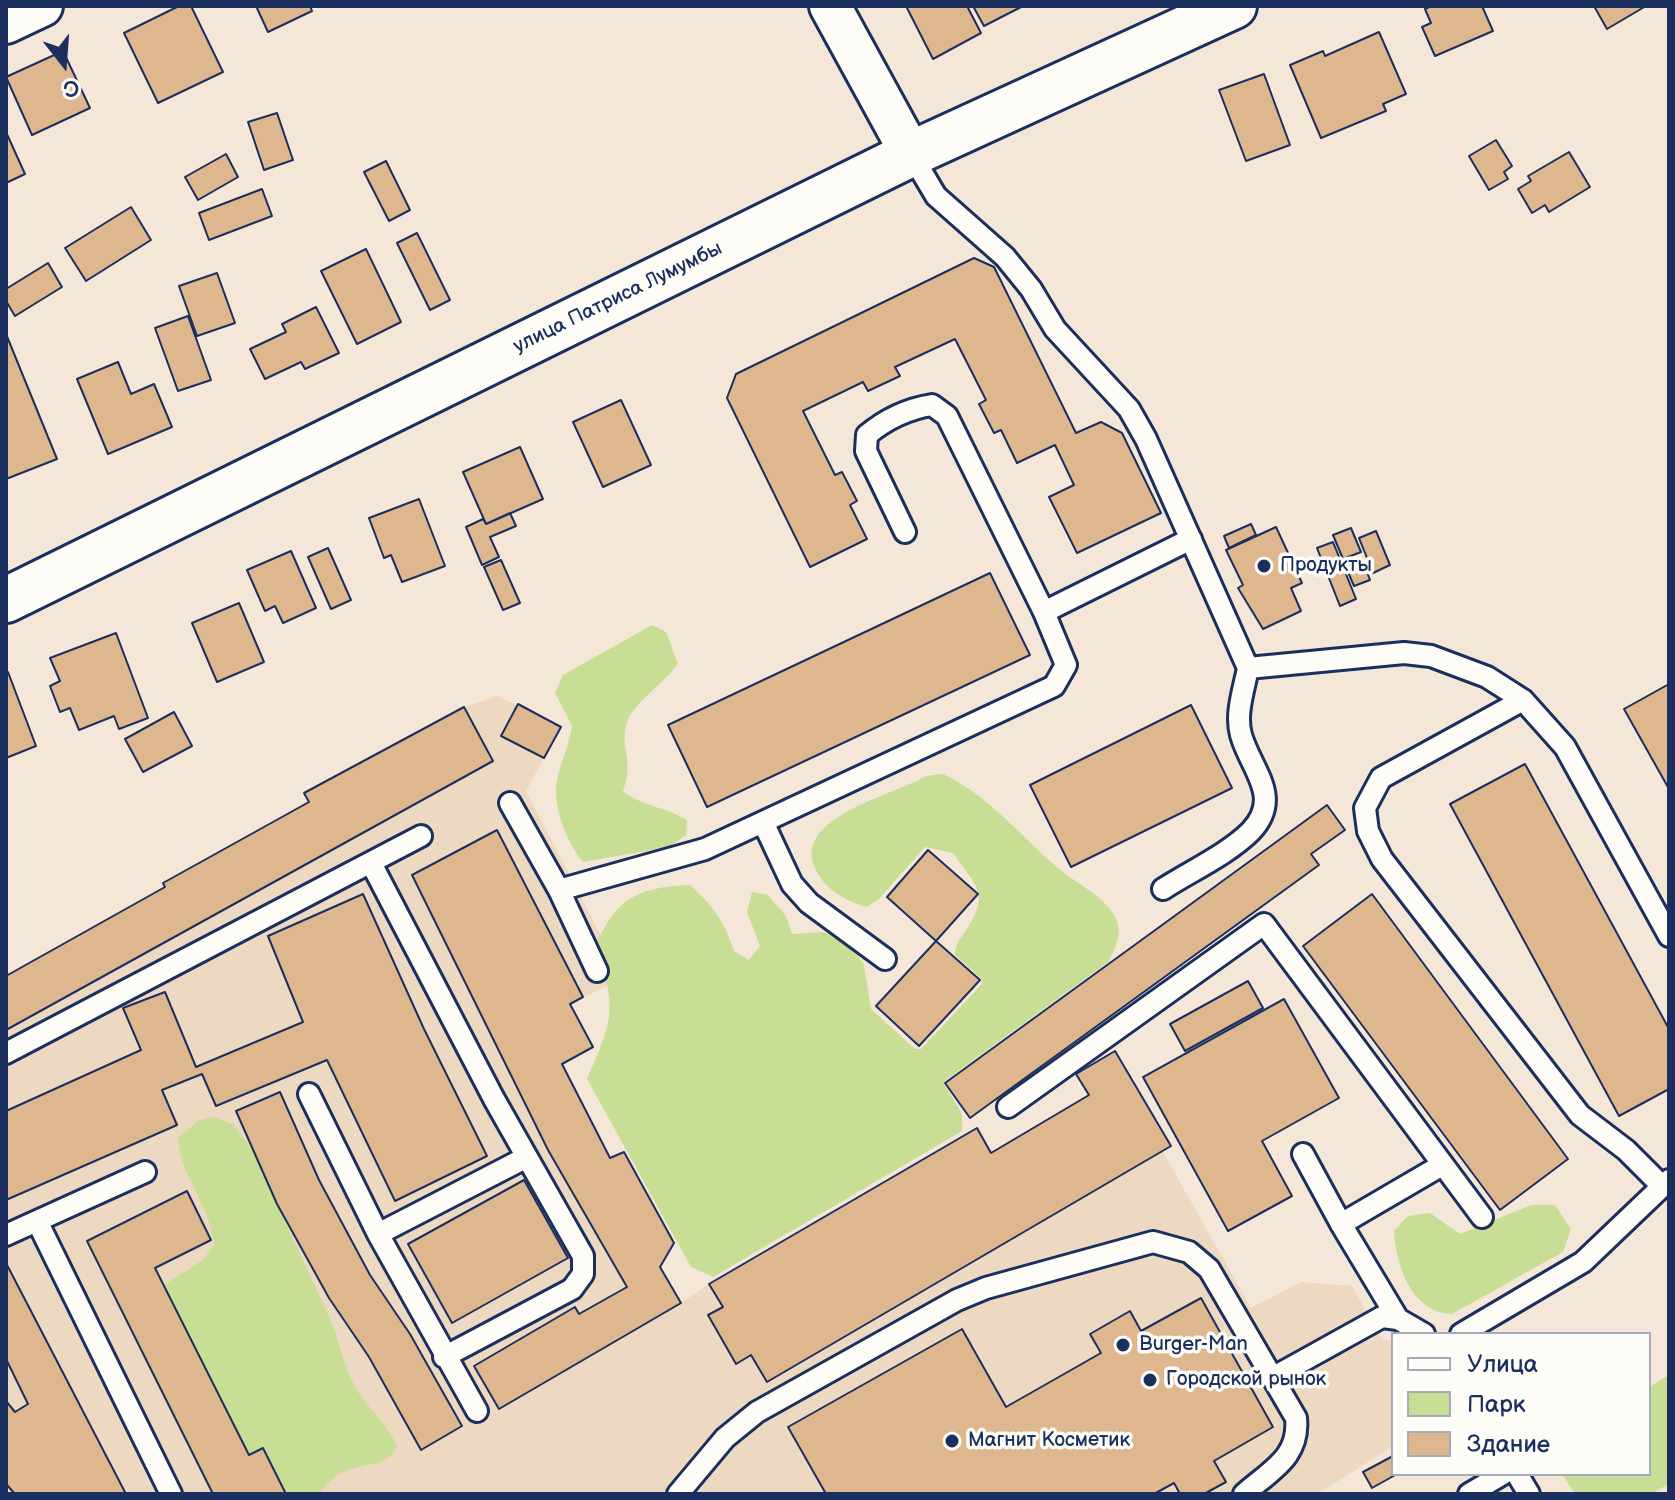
<!DOCTYPE html>
<html>
<head>
<meta charset="utf-8">
<style>
  body { margin:0 }
  #map { position:relative; width:1675px; height:1500px; overflow:hidden; background:#f4e7d8; font-family:"Balsamiq Sans",sans-serif }
  canvas { display:block }
  .frame { position:absolute; inset:0; border:8px solid #1b2f5e; pointer-events:none }
  .legend { position:absolute; left:1391px; top:1332px; width:260px; height:144px; box-sizing:border-box; background:#fdfcf7; border:2px solid #a3aaba; margin:0; padding:10px 14px; list-style:none; font-size:24px; color:#1b2f5e }
  .legend li { display:flex; align-items:center; gap:16px; height:40px }
  .legend b { width:40px; border:2px solid #a3aaba }
  .north { position:absolute; left:24px; top:24px; width:80px; height:80px; -webkit-text-stroke:6px #fdfcf7; paint-order:stroke; rotate:163deg; font-size:22px; font-weight:700; line-height:32px; text-align:center; color:#1b2f5e }
  .north::after { content:''; display:block; margin:auto; width:28px; height:36px; background:#1b2f5e; clip-path:polygon(50% 0,100% 100%,50% 72%,0 100%) }
</style>
</head>
<body>
<div id="map">
<canvas width="1675" height="1500"></canvas>
<div class="frame"></div>
<ul class="legend">
<li><b style="height:10px;background:#fdfcf7"></b>Улица</li>
<li><b style="height:22px;background:#c7de94"></b>Парк</li>
<li><b style="height:22px;background:#deb78f"></b>Здание</li>
</ul>
<div class="north">С</div>
</div>
<script>
const context = document.querySelector('canvas').getContext('2d');
context.lineJoin = 'round';
function paint(path, color) { context.fillStyle = color; context.fill(path, 'evenodd'); }
function trace(path, color, width, dash) { context.strokeStyle = color; context.lineWidth = width; context.lineCap = dash ? 'butt' : 'round'; context.setLineDash(dash || []); context.stroke(path); }
function drawText(font, color, halo, rows, align = 'center') {
  context.font = font + ' "Balsamiq Sans",sans-serif'; context.lineWidth = 7; context.setLineDash([]); context.textBaseline = 'middle'; context.strokeStyle = halo; context.fillStyle = color; for (const [text, x, y, turn = 0] of rows) {
    context.save(); context.translate(x, y); context.rotate((+turn || 0) * Math.PI / 180); context.textAlign = isNaN(turn) ? turn : align; if (halo) context.strokeText(text, 0, 0); context.fillText(text, 0, 0); context.restore();
  }
}
paint(new Path2D(`
  M498,696l63,31 -35,64 97,187 -53,26 23,43 -30,17 47,93 14,-5 50,91 -14,24 21,36 28,-19 282,-131 97,-57 -12,-22 39,-23 56,95 -8,6 88,156 50,-26 51,4 30,53 11,2v105l-75,48h-1312v-518l159,-89 -2,-4 146,-81 -5,-9 160,-86z`), '#edd9c2');
paint(new Path2D(`
  M652,625l14,7 12,32c-11,16 -47,42 -51,58 -8,26 8,37 -4,69 18,15 43,16 64,29l-1,15 -17,12 -86,15c-16,-19 -31,-56 -26,-82 4,-18 12,-35 15,-54l-17,-33 8,-18z
  M943,774c47,22 76,61 115,94 19,16 43,26 56,47 10,16 2,33 -6,47l-165,120 19,32v17l-249,146 -22,-10 -104,-188c26,-58 31,-72 8,-132 21,-49 43,-60 95,-62 23,21 35,37 44,66l15,9 11,-14 -13,-34 5,-20 16,3 18,21 6,18 31,-2 20,9 14,14 7,10 7,44 44,40h6l61,-65 -1,-6 -26,-23c0,-10 4,-15 10,-23 26,-39 12,-44 -12,-79l-28,-6 -47,53 -12,7c-23,-8 -40,-16 -51,-39 -23,-51 80,-73 111,-92z
  M214,1117l18,7 19,23 84,183c6,22 13,46 25,65 13,18 28,31 37,51 -10,21 -29,17 -49,24 -13,4 -21,14 -29,24h-33l-22,-46 -15,7 -85,-170 39,-25 11,-15c-4,-41 -34,-69 -36,-107l21,-18z
  M1531,1205h24l16,24 -8,23 -111,62c-40,-1 -56,-48 -58,-83l14,-15 22,-3 30,21z
  M1669,1375v109l-18,10h-76l-13,-20h87v-87z`), '#c7de94');
const building = new Path2D(`
  M179,6h12l32,66 -65,31 -34,-70z
  M256,6h54l2,5 -44,21z
  M906,6h61l14,27 -48,26z
  M973,6h50l-39,20z
  M1431,6h51l11,25 -58,25 -13,-29 9,-4 -6,-14z
  M1594,6h52l-39,23z
  M1379,32l27,62 -23,10 3,7 -65,27 -31,-73 33,-14 2,5z
  M63,51l27,57 -58,27 -26,-58z
  M1264,74l26,71 -44,16 -27,-71z
  M277,113l16,47 -29,10 -16,-48z
  M6,132l19,42 -19,9z
  M1496,140l16,26 -8,6 4,7 -19,11 -20,-34z
  M1569,152l21,35 -41,25 -4,-7 -13,8 -14,-24 13,-8 -3,-5z
  M226,154l12,23 -40,23 -13,-23z
  M386,161l24,49 -21,11 -25,-49z
  M262,189l10,27 -63,24 -10,-27z
  M131,207l20,33 -65,41 -21,-33z
  M417,233l33,67 -20,10 -33,-67z
  M366,249l35,73 -44,22 -36,-73z
  M974,258l20,9 82,166 25,-11 21,11 39,80 -84,40 -28,-56 25,-12 -19,-40 -38,18 -16,-33 -7,3 -15,-29 7,-4 -31,-61 -60,28 5,9 -32,15 -5,-9 -60,29 32,64 7,-3 15,29 -7,4 17,34 -57,28 -83,-169 9,-24z
  M48,263l14,24 -47,29 -9,-15v-12z
  M217,273l18,50 -38,13 -18,-50z
  M316,307l23,46 -34,16 -4,-7 -36,17 -15,-30 36,-17 -4,-8z
  M188,316l23,64 -33,11 -23,-63z
  M6,334l51,125 -51,20z
  M118,362l13,32 23,-10 18,43 -64,27 -31,-75z
  M621,400l30,65 -48,22 -30,-65z
  M520,447l23,52 -57,25 -23,-52z
  M419,499l26,67 -43,16 -11,-27 -7,3 -15,-40z
  M510,513l6,13 -26,11 9,20 -17,8 -16,-38 17,-8 3,5z
  M1251,524l5,11 -27,13 -5,-12z
  M1276,527l26,56 -11,5 10,23 -38,18 -25,-41 5,-3 -17,-35z
  M1351,528l10,24 -18,7 -10,-24z
  M1376,531l14,34 -17,8 -14,-35z
  M1333,542l23,57 -16,7 -23,-58z
  M328,548l23,52 -20,9 -23,-52z
  M291,551l25,57 -33,15 -8,-17 -10,5 -18,-41z
  M1362,558l8,22 -16,6 -9,-21z
  M501,560l19,43 -17,7 -19,-43z
  M990,573l40,82 -323,152 -39,-82z
  M239,603l25,59 -47,20 -25,-59z
  M116,633l32,85 -29,11 -5,-13 -35,14 -9,-22 -10,4 -10,-26 10,-5 -10,-23z
  M8,672l28,74 -30,12v-85z
  M1669,684v105l-45,-80z
  M518,704l43,23 -17,31 -43,-22z
  M1191,705l41,83 -161,79 -41,-82z
  M464,707l29,54 -487,269v-54l159,-89 -2,-4 146,-81 -5,-9z
  M174,712l18,34 -49,26 -18,-33z
  M1525,764l144,265v60l-50,27 -169,-312z
  M1327,805l18,25 -34,24 8,11 -349,253 -25,-35z
  M497,830l86,167 -13,7 23,43 -31,17 48,94 14,-6 50,91 -14,24 21,36 -182,106 -25,-43 101,-59 4,7 48,-27 -79,-137 -136,-275z
  M928,850l50,44 -42,47 -49,-44z
  M363,894l61,135 63,127 -92,45 -68,-141 -111,46 -14,-32 -40,16 15,35 -171,75v-89l135,-61 -18,-42 42,-16 31,75 107,-45 -35,-86z
  M1372,894l196,265 -68,51 -197,-264z
  M936,941l44,39 -61,66 -43,-40z
  M1248,981l15,27 -78,43 -15,-27z
  M1284,999l55,99 -77,43 30,55 -64,35 -85,-154z
  M1115,1051l56,95 -404,236 -16,-27 -15,9 -28,-49 15,-8 -14,-23 268,-156 14,25 98,-58 -13,-21z
  M280,1092l39,88 51,95 40,59 52,92 -41,24 -52,-93 -40,-59 -52,-94 -41,-93z
  M524,1180l44,78 -116,65 -44,-79z
  M187,1191l24,49 -56,28 94,187 14,-7 23,46h-73l-126,-253z
  M6,1263l81,156 39,75h-111l-9,-10v-83l9,11 13,-8 -22,-45z
  M1201,1298l72,129 -59,34 12,21 -22,12h-24l-6,-11 -20,11h-328l-38,-67 174,-98 44,78 95,-54 -11,-19 40,-23 11,20z
  M1393,1456v18h4l-25,14 -9,-16z`);
paint(building, '#deb78f');
trace(building, '#1b2f5e', 2);
const lane = new Path2D(`
  M911,154l25,42 69,61 26,32 24,40 74,80 17,30 102,229 156,-15 27,3 56,21 36,23 42,47 104,189
  M905,532l-39,-81 1,-16c19,-16 40,-26 65,-30l15,11 97,196
  M1523,700l-142,78 -16,30 3,23 14,28 198,256 46,35 36,36
  M510,803l49,87
  M763,822l29,62 17,19 76,56
  M371,863l123,236 89,157v18l-11,15 -128,68
  M1163,889c28,-18 65,-35 88,-58 32,-34 0,-61 -10,-96 -6,-21 3,-46 7,-67
  M597,971l-38,-81 146,-41 349,-163 12,-21 -22,-53 147,-73
  M6,1053l415,-217
  M309,1094l69,140 99,177
  M1008,1107l256,-183 218,293
  M1303,1154l38,70
  M37,1221l134,273
  M378,1234l149,-77
  M6,1235l139,-63
  M1398,1319l-57,-95 101,-59
  M1461,1334l122,-72 86,-82
  M1272,1378l110,-61 16,2 26,15
  M1517,1474l12,20
  M678,1494l47,-56 32,-26 200,-112 29,-12 167,-46 36,10 20,17 87,149c4,39 -25,52 -52,76
  M1469,1494l34,-20`);
const street = new Path2D(`
  M830,6l81,148
  M6,23l36,-17`);
const secondary = new Path2D(`
  M6,600l905,-446 323,-148`);
trace(lane, '#1b2f5e', 26);
trace(street, '#1b2f5e', 46);
trace(secondary, '#1b2f5e', 50);
trace(lane, '#fdfcf7', 20);
trace(street, '#fdfcf7', 40);
trace(secondary, '#fdfcf7', 44);
for (const [x, y, r, color] of [
  [1264,566,8,"#1b2f5e"],
  [1123,1345,8,"#1b2f5e"],
  [1150,1380,8,"#1b2f5e"],
  [952,1441,8,"#1b2f5e"]
]) { const dot = new Path2D(); dot.arc(x, y, r, 0, 2 * Math.PI); context.fillStyle = color; context.fill(dot); trace(dot, '#fdfcf7', 3); }
drawText('20px', '#1b2f5e', '#fdfcf7', [
  ["улица Патриса Лумумбы",618,298,-26]
]);
drawText('20px', '#1b2f5e', '#fdfcf7', [
  ["Продукты",1280,566],
  ["Burger-Man",1139,1345],
  ["Городской рынок",1166,1380],
  ["Магнит Косметик",968,1441]
], 'left');
</script>
</body>
</html>
